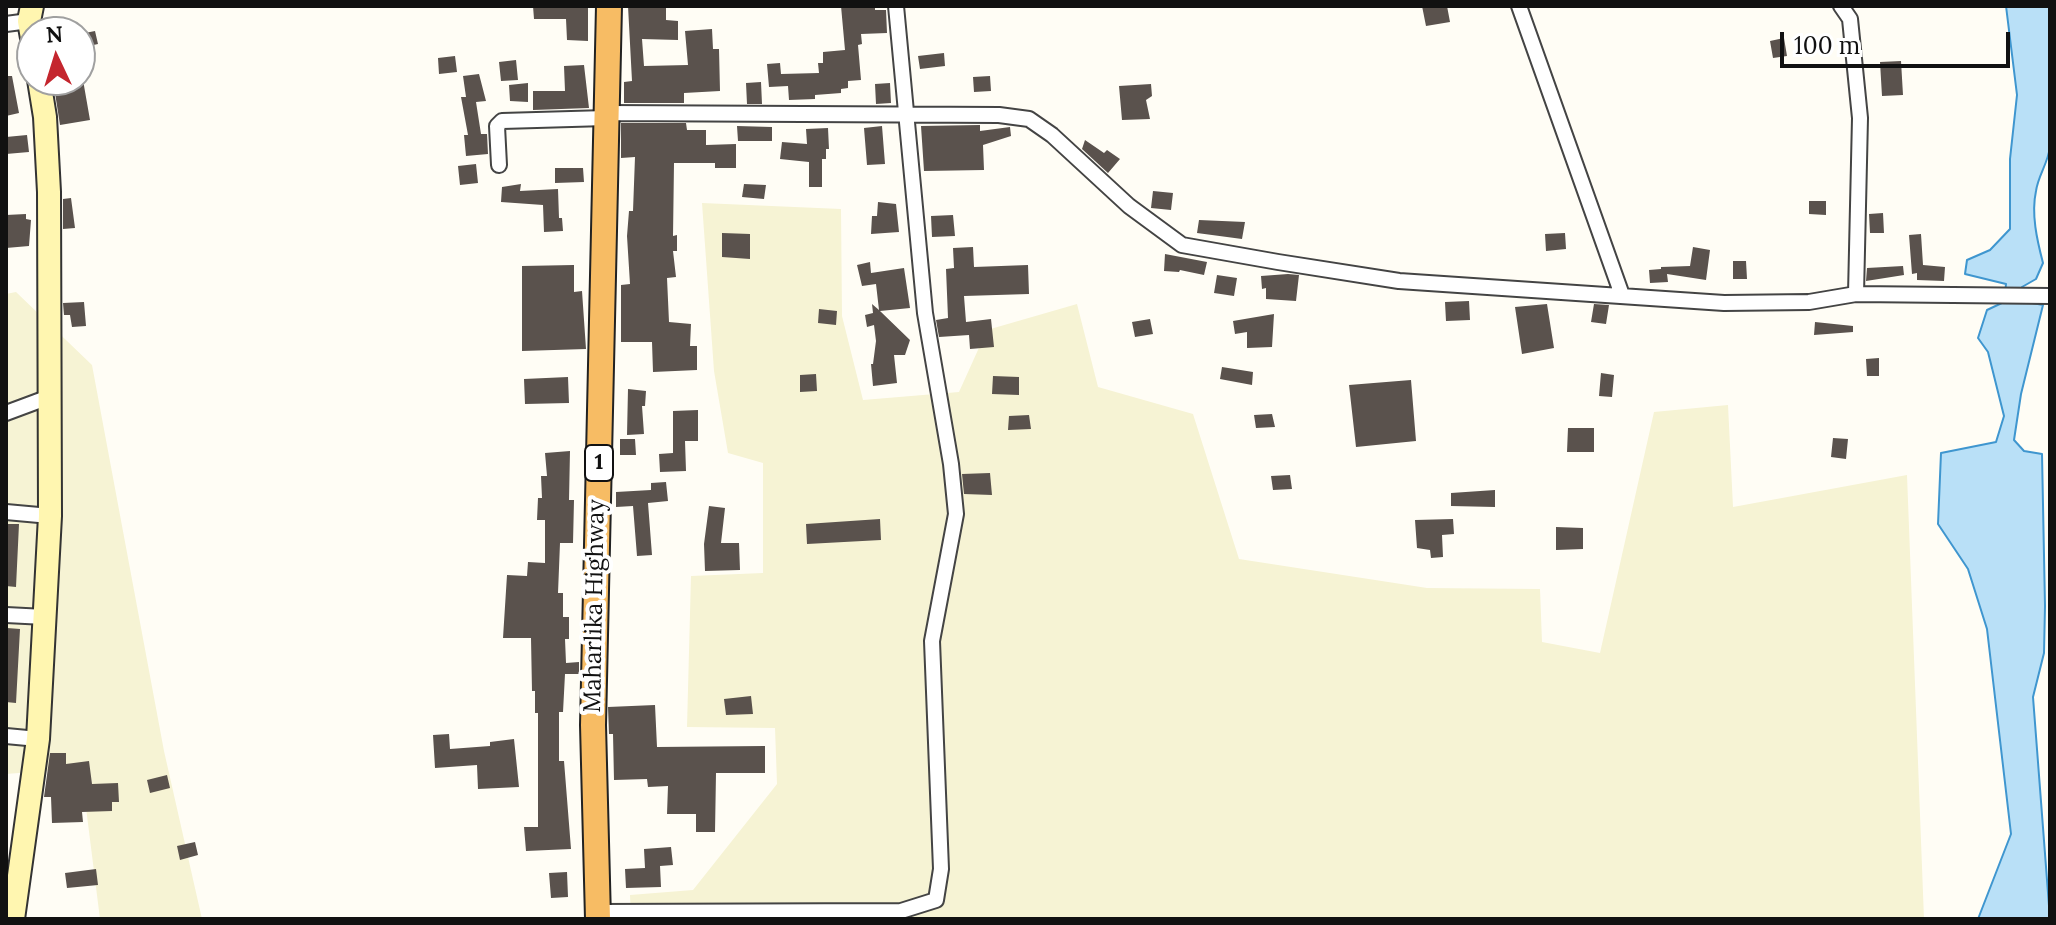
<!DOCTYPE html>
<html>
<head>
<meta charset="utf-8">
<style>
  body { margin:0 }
  #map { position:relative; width:2056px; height:925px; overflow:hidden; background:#fffdf5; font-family:Lora,serif }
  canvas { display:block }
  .frame { position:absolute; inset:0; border:8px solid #111; pointer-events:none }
  .north { position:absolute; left:16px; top:16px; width:80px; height:80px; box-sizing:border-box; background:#fff; border:2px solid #a0a0a0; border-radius:50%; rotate:356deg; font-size:22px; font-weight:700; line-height:32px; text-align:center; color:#111 }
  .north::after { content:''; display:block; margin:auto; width:28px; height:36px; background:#c4262e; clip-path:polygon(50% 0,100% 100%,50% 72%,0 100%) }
  .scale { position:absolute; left:1780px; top:32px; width:230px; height:36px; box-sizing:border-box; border:4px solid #111; border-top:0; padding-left:10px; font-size:24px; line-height:28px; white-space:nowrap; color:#111; -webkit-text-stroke:6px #fff; paint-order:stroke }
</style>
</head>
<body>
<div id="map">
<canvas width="2056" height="925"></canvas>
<div class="frame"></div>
<div class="north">N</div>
<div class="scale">100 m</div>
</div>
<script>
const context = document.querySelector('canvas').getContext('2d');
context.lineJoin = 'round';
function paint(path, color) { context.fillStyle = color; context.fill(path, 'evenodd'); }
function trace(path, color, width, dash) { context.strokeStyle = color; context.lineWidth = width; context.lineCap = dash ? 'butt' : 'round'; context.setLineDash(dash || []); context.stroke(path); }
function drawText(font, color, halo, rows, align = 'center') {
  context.font = font + ' Lora,serif'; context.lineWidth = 8; context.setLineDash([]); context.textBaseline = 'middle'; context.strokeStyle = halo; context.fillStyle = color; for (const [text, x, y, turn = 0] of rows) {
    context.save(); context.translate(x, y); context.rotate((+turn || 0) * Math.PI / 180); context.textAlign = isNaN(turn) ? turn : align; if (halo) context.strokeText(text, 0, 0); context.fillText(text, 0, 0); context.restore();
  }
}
paint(new Path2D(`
  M702,203l139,6 1,107 21,84 96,-8 28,-62 90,-26 21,83 95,27 46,145 188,29 113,1 2,53 58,11 54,-241 74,-7 5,102 174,-32 17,444h-1293l-1,-24 63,-5 84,-106 -2,-56 -88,-1 4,-151 72,-3v-110l-35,-10 -14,-82z
  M16,292l76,73 72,386 38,168h-102l-19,-151 -75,6v-480z`), '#f6f3d4');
const water = new Path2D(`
  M2006,6h44v141c-2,16 -12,29 -14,44 -5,23 1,49 7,72l-7,16 -14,8v14l21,4 -22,89 -7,46 10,11 18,3 3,152 -1,47 -11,44 17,222h-72l33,-85 -24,-205 -19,-60 -30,-45 3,-71 55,-11 8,-26 -16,-64 -10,-14 9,-28 17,-8 2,-18 -41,-10 2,-14 23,-10 20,-21v-70l7,-64z`);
paint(water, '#b9e0f7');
trace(water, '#3f96cf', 2);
paint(new Path2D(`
  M533,6h55v35l-21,-1 -1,-21h-32z
  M628,6h38v14l12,1v19l-36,-1 2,27 44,-1 -3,-34 27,-2 1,20h6l1,42 -36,2v10h-60v-21l8,-1z
  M841,6h34v4h11l1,23 -26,1 1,10 -4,1 3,35 -13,1v7l-7,1v4l-26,2v4l-26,1 -1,-14 -19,1 -2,-23 13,-1 1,11 38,-1 -1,-10h5v-11l22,-2z
  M1422,6h25l3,16 -24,4z
  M95,31l3,13 -18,4v-14z
  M1784,38l3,18 -14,2 -3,-17z
  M944,53l1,13 -25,3 -2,-13z
  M455,56l2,16 -18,2 -1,-16z
  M516,60l2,20 -17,1 -2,-19z
  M1901,61l2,34 -21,1 -2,-34z
  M584,65l5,43 -56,2v-19h32l-1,-25z
  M479,74l7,27 -10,1 5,32h6l1,20 -22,2 -2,-21h4l-7,-38h5l-3,-21z
  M6,76h6l7,37 -13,3z
  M990,76l1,15 -17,1 -1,-15z
  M53,80h30l7,40 -30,5z
  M761,82l1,22h-15l-1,-21z
  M528,83v19l-18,-1 -1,-16z
  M890,83l1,20 -15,1 -1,-20z
  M1151,84l1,12 -6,4 4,19 -28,1 -3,-34z
  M621,123h65l1,7h19v15l30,-1v24h-21v-5h-41l-1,73 4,-1v16h-4l3,26 -9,1 2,44 22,2 -1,22h7v24l-44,2 -1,-30h-31v-57l9,-1 -3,-48 2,-25h4l2,-54 -14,1z
  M980,125v6l30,-4 1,9 -28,9 1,25 -60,1 -3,-45z
  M737,126l35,1v14h-34z
  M882,126l3,38 -18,1 -3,-37z
  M828,128l1,21h-3v10h-4v28h-13v-25l-29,-3 2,-17 25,2 -1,-15z
  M27,135l2,17 -23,2v-17z
  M1085,140l19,13 3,-3 13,9 -12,14 -26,-24z
  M476,164l2,19 -18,2 -2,-19z
  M555,168h28l1,14 -29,1z
  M521,184l-1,7 38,-2 1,29h3l1,13 -19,1 -1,-27 -42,-3 1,-15z
  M744,184l22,1 -2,14 -22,-2z
  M1153,191l20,2 -2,17 -20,-2z
  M71,198l4,30 -12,1v-30z
  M1809,201h17v14l-17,-1z
  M878,202l18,2 3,28 -28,2 1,-18h5z
  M1883,213l1,20h-14l-1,-19z
  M26,214v5l5,1 -2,26 -23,2v-33z
  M953,215l2,21 -23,1 -1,-21z
  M1199,220l46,2 -3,17 -45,-6z
  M722,233l28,1v25l-28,-2z
  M1565,233l1,16 -20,2 -1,-17z
  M1921,234l2,31 22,2 -1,14 -27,-1v-7l-5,1 -3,-39z
  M973,247l1,20 54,-2 1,29 -65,2 2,26 25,-3 3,28 -24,2 -1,-14 -30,2 -3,-17 12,-2 -2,-49 8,-1 -1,-20z
  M1693,247l17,3 -4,30 -39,-6 1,8 -18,1 -1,-13 12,-1v-2l29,-1z
  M1165,254l42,8 -3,13 -24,-5 -1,2 -15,-1z
  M1733,261h13l1,18h-14z
  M870,262l1,11 33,-5 6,40 -30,3 30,29 -5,15h-11l3,28 -24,3 -2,-22h2l3,-23 -2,-16 -7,2 -2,-12 8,-2 -1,-9 7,6 -3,-26 -14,2 -5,-21z
  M574,265v27l8,-1 4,58 -64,2v-85z
  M1903,266l1,9 -38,6 1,-13z
  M1288,274l11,1 -3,26 -30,-2v-11l-4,1 -1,-13z
  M1217,275l20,3 -3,18 -20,-3z
  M1469,301l1,19 -24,1 -1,-19z
  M84,302l2,24 -14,1 -2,-12h-6l-1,-12z
  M1547,304l7,44 -32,6 -7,-47z
  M1594,304l15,1 -3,19 -15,-2z
  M819,309l18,2 -1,14 -18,-2z
  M1274,314l-2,33 -25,1v-16l-12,2 -2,-13z
  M1150,319l3,15 -18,3 -3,-15z
  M1815,322l38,4v6l-39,3z
  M1879,358v18h-12l-1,-17z
  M1222,367l31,5 -1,13 -32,-6z
  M1601,373l13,2 -2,22 -13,-1z
  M816,374l1,17 -17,1v-17z
  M993,376l26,1v18l-27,-1z
  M568,377l1,26 -44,1 -1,-25z
  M1411,380l5,61 -60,6 -7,-62z
  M628,389l18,2 -1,15h-3l2,28 -17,1z
  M698,410v31h-13l1,30 -26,1 -1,-18 14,-1v-42z
  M1272,414l3,13 -19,1 -2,-13z
  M1029,415l2,14 -23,1 1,-14z
  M1568,428h26v24h-27z
  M1833,438l15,1 -2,20 -15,-2z
  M620,439h15l1,16h-16z
  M570,451l-1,49h5l-1,43h-13l-2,50h5v24h6v22h-4l1,24 13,-1v12h-14l-2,38h-4v49h5l7,88 -45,2 -2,-24h14v-114h-3v-22h-3l-1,-53h-28l4,-63 20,1 1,-14 17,1v-43h-8l1,-22h4l-1,-22h6l-2,-23z
  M990,473l2,22 -28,-1 -2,-20z
  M1290,475l2,14 -19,1 -2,-14z
  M666,482l2,19 -20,2 4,52 -15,1 -4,-50 -17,1v-15l35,-2v-7z
  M1495,490v17l-44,-1v-13z
  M709,506l16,2 -4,35h18l1,27 -35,1 -1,-27z
  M880,519l1,21 -74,4 -1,-20z
  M1453,519l1,15 -12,1 1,22 -12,1 -1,-8 -13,-2 -2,-28z
  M6,524h13l-3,63 -10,-1z
  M1556,527l27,1v21l-27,1z
  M7,628l13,1 -4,74 -10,-1z
  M751,696l2,18 -27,1 -2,-16z
  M655,705l2,42 108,-1v27h-49l-1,59h-19v-18h-29l1,-28 -20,1 -1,-8 -33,1 -1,-46h-4l-1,-27z
  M449,734l1,15 40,-3v-4l24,-3 5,48 -41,2 -1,-24 -42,3 -2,-33z
  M50,753h16v11l23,-3 3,23 26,-1 1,19h-7v9l-30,1 1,10 -31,1 -1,-26h-7z
  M167,775l3,13 -20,5 -3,-13z
  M195,842l3,13 -18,5 -3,-14z
  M671,847l2,18 -13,1 1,21 -35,1 -1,-19 20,-1 -1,-19z
  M96,869l2,16 -31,3 -2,-15z
  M567,872l1,25 -17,1 -2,-25z`), '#5a524d');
const minor = new Path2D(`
  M1519,6l103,289
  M1841,6l9,13 10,99 -4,176
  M6,24l23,-3
  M607,113l392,2 30,4 23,16 77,71 53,39 96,17 121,19 325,22 85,-1 47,-8 194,2
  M499,165l-2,-39 5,-5 104,-3
  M6,413l43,-16
  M6,512l44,4
  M6,615l39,2
  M6,736l32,3
  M598,912l303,-1 35,-11 5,-31 -9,-228 24,-127 -5,-50 -26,-151 -29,-307`);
const secondary = new Path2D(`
  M32,6l-3,15 3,17
  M13,919l25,-180 12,-223 -1,-324 -4,-75 -6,-37`);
const trunk = new Path2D(`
  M598,919l-5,-194 16,-719`);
trace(minor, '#444', 18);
trace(secondary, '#333', 26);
trace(trunk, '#222', 28);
trace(minor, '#fff', 14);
trace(secondary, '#fff6b0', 22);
trace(trunk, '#f7bc64', 24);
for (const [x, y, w] of [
  [599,463,28]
]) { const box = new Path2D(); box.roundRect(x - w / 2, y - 18, w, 36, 6); context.fillStyle = '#fff'; context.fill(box); trace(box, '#111', 2); }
drawText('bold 22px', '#111', null, [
  ["1",599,463]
]);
drawText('24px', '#111', '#fff', [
  ["Maharlika Highway",595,606,-89]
]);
</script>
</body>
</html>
